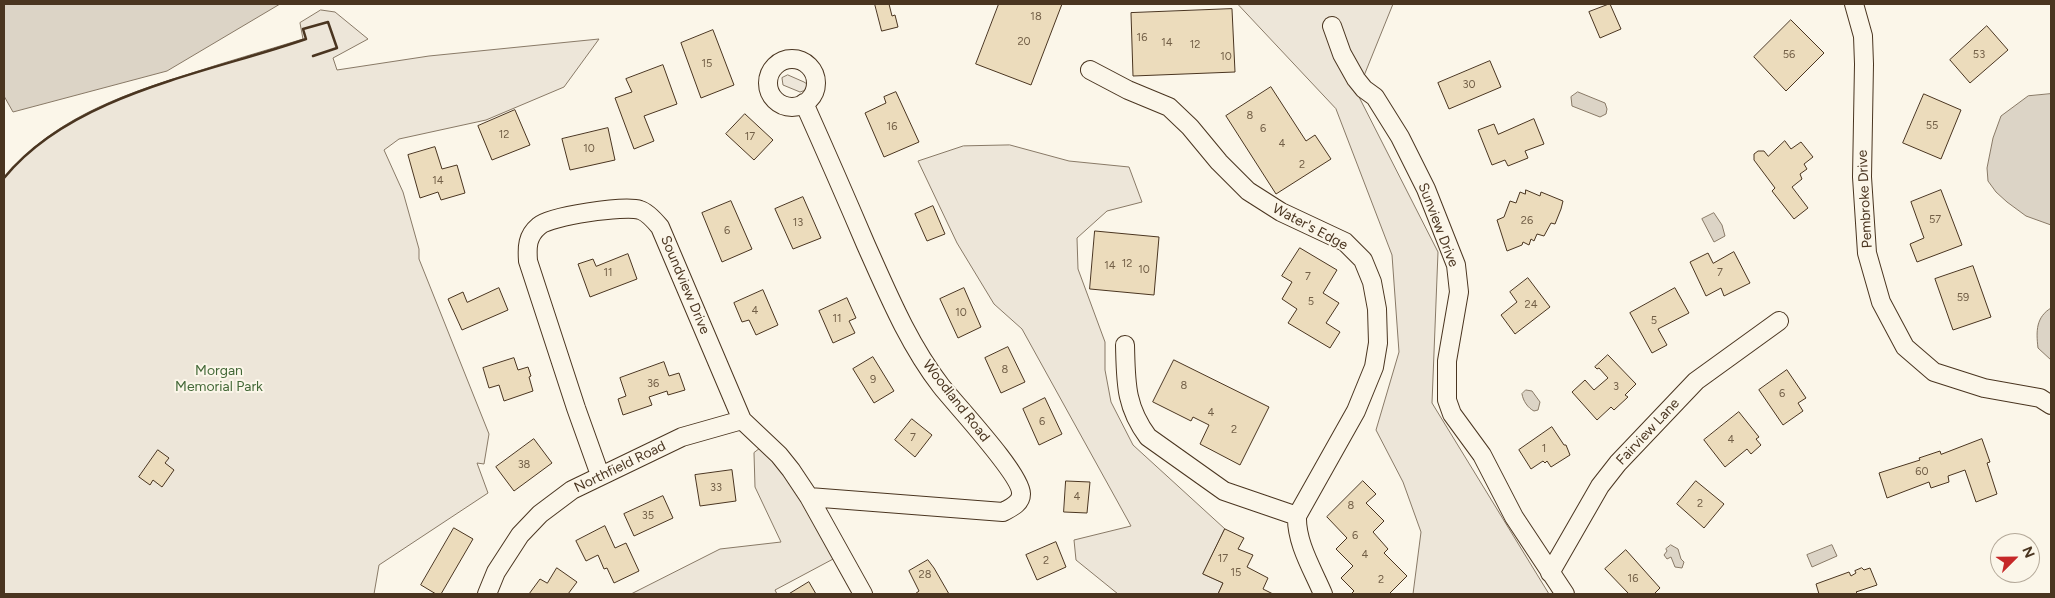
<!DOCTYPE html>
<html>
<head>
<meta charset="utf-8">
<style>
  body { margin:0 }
  #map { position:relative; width:2055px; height:598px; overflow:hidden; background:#fbf6e9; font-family:Figtree,sans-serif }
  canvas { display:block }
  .frame { position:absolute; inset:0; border:5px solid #4a3520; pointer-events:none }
  .north { position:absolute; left:1990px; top:533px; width:50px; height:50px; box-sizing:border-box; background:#fbf6e9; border:1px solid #b4a999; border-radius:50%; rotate:67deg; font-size:14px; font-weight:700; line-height:20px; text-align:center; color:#4a3520 }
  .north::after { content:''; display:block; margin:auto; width:18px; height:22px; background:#c62828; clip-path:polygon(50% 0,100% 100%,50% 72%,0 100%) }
</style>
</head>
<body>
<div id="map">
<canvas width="2055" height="598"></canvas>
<div class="frame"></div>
<div class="north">N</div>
</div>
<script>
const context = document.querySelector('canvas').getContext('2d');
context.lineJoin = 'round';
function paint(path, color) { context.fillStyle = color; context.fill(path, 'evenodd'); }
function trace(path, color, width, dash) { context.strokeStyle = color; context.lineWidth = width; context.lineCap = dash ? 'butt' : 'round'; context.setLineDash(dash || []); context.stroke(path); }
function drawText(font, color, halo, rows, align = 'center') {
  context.font = font + ' Figtree,sans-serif'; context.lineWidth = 4; context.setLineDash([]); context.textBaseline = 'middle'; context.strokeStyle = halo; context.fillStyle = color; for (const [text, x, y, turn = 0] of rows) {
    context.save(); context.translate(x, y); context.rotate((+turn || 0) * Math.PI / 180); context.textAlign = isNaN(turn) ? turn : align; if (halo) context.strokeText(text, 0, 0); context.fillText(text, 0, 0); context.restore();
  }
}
const green = new Path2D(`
  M1238,4h155l-36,89 81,159 -6,151 117,191h-136l8,-62 -18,-50 -27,-52 23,-78 -7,-97 -56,-146z
  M321,10l14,2 33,27 -35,19 4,12 92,-14 170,-17 -35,48 -78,33 -87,19 -15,11 19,42 16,57v10l70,175 -5,30 -7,-1 11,30 -109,72 -5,29h-370v-416c46,-57 114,-82 182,-103 39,-13 78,-24 117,-36l-3,-16z
  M788,75l16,7 3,2 -1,6 -6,2 -17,-7 -1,-7z
  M1010,145l59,16 60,6 13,35 -35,9 -30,27 1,31 27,73v28l6,32 22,43 92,84 -22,45 20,9 -5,11h-100l-42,-34 -2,-20 57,-14 -109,-197 -28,-25 -37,-61 -39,-82 45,-15z
  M762,447l39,49 34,62 -60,32 2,4h-146l89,-45 61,-7 -26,-55 -1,-34z`);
paint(green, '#ede6d9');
trace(green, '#887966', 1);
const water = new Path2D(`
  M4,4h276l-113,67 -154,41 -9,-16z
  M1578,92l27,11 2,6 -1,5 -6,3 -28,-11 -1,-9z
  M2051,94v131l-25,-9 -19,-14 -11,-10 -8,-11 -1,-13 6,-30 8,-22 27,-20z
  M1714,213l8,12 3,11 -11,6 -12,-23z
  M2051,308v52l-13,-12c-2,-17 -2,-31 13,-40z
  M1526,390l6,1 8,11 -2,8 -4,1c-6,-3 -11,-10 -12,-17z
  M1671,545l7,4 3,10 3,3 -2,6 -7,-1 -4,-10 -4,2 -3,-4 3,-4 -1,-2z
  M1832,545l5,11 -25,11 -5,-12z`);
paint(water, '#dcd4c6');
trace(water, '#887966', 1);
const building = new Path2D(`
  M875,4h14l3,12 3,-1 3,12 -16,4z
  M999,4h63l-31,81 -55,-21z
  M1610,4l11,25 -21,9 -11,-26z
  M1232,9l3,63 -102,4 -2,-63z
  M1791,20l33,33 -38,38 -32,-34z
  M1987,26l21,24 -38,33 -20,-23z
  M713,30l21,55 -33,13 -20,-55z
  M1490,61l11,26 -52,22 -11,-26z
  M663,65l14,39 -33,12 10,25 -20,8 -19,-51 17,-6 -6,-13z
  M1271,87l35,54 9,-6 16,24 -55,35 -50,-78z
  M896,92l23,50 -35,15 -19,-44 21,-10 -2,-6z
  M1924,94l37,16 -20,49 -38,-16z
  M515,110l15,35 -38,15 -14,-34z
  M745,114l28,26 -19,20 -28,-26z
  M1534,119l10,25 -19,7 3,7 -20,8 -3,-6 -13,5 -14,-35 16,-6 4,10z
  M608,128l7,32 -45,10 -8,-31z
  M1785,141l6,8 10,-7 12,15 -9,7 3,5 -7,5 2,5 -10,8 16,21 -14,11 -22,-28 3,-3 -21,-28v-6l4,-3h6l4,5z
  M435,147l7,22 15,-4 8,28 -24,7 -3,-8 -18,6 -12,-43z
  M1526,190l14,6 1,-4 22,9 -2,8 -6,15 -4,-1 -7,13 -7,-2 -3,7 -3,-2 -2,6 -6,-3 -1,3 -15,6 -10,-31 7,-3 6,-16 6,2 4,-11 5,2z
  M1941,190l21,55 -45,17 -7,-18 14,-6 -13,-36z
  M803,197l18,41 -28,11 -18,-40z
  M731,201l21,48 -30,13 -20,-49z
  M933,206l12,28 -18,7 -12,-27z
  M1095,231l64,6 -5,58 -64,-6z
  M1300,248l37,22 -14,23 16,10 -13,20 14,9 -10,16 -42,-25 9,-14 -15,-10 10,-17 -10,-6z
  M1734,252l16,31 -26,13 -3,-8 -15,8 -16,-34 18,-9 5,10z
  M628,254l9,25 -47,18 -12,-33 15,-5 3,7z
  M1973,266l18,51 -38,13 -18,-51z
  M1528,278l22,29 -35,27 -14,-19 16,-13 -7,-10z
  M499,288l9,22 -46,20 -14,-31 15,-7 4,10z
  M964,288l17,39 -23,11 -18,-39z
  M1675,288l14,25 -31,16 9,16 -15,8 -22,-40z
  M763,290l15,35 -22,10 -7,-15 -7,2 -8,-19z
  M847,298l9,20 -7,3 6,12 -22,10 -14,-32z
  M1008,347l17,35 -24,11 -16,-35z
  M1608,355l28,29 -11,11 3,2 -14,13 -3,-3 -14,13 -25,-28 13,-12 9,10 14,-12 -9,-10 -2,1 -2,-2z
  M873,357l21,34 -20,12 -21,-34z
  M514,358l4,12 10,-3 3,9 -2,1 4,14 -29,10 -5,-16 -10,3 -6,-20z
  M1174,360l95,47 -29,58 -40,-21 9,-19 -16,-8 -2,4 -38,-19z
  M664,362l5,14 10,-3 6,17 -17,5 -1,-4 -18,6 3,8 -29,10 -5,-16 8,-3 -6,-18z
  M1787,370l19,28 -8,5 5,8 -20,14 -24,-35z
  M1045,398l17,36 -23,11 -16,-36z
  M1739,412l20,25 -3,2 5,6 -10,9 -4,-5 -22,18 -21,-27z
  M912,419l20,16 -17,22 -20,-17z
  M1552,427l12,18h2l4,10 -19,12 -4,-6 -2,2 -2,-2 -12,8 -12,-19z
  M534,439l18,24 -38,28 -18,-24z
  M1982,439l8,23 -3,1 10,31 -21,8 -11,-32 -17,6 1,6 -18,6 -2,-6 -42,16 -8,-25 41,-13 -1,-2 21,-7 1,3z
  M158,450l11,8 -4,5 9,7 -12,17 -9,-7 -3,5 -11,-8z
  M732,470l4,31 -36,5 -5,-31z
  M1066,481l24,1 -3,31 -23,-1z
  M1363,481l13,13 -10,9 18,18 -11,11 15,17 -4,4 23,23 -18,18h-38l3,-3 -13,-13 12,-12 -17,-17 11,-11 -20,-21z
  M1696,481l28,23 -20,24 -27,-24z
  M663,496l10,22 -39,18 -10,-22z
  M605,526l10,22 11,-5 13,28 -25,12 -7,-15 -3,1 -6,-14 -12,6 -10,-20z
  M454,528l19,11 -32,55h-5l-15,-9z
  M1225,529l19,9 -6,11 15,6 -6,12 21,11 -5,11 10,5h-55l5,-11 -20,-9z
  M1056,542l10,25 -29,13 -11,-25z
  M1626,550l34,38 -6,6h-25l-24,-25z
  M928,560l6,8 15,26h-34l4,-3 -10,-20z
  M557,568l20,14 -9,12h-39l11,-15 7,4z
  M1862,568l2,2 6,-2 7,17 -21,7 2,2h-39l-3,-10 33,-12 2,4 5,-3 -1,-2z
  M809,582l7,12h-27z`);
paint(building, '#ecdcbc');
trace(building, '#4a3520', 1);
const minor = new Path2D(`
  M1854,4l9,32 1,28 -2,113 5,76 14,49 24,45 29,25 50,16 56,10 11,7
  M1332,26l10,28 14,25 8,10 11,8 25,40 26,52 30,76 3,27 -12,69v39l5,14 30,41 32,62 51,77
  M768 83a24 24 0 1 1 48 0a24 24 0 1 1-48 0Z
  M1090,70l38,20 41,17 21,20 29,35 29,29 33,21 64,30 18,18 9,22 5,27 1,34 -4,24 -18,44 -59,105c-1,27 16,54 26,78
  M804,103c21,47 42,95 62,142 22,49 42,98 75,141 14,18 81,89 80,108 0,10 -11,14 -18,18l-194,-15
  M1125,345c1,37 0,61 23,92l76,54 73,25
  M600,475l-24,-67 -48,-147c-1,-14 -1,-25 11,-35 11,-10 86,-21 101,-16 7,2 15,11 20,17l82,193 37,35 12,15 18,27 54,97
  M1550,573l50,-87 18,-23 78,-82 83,-60
  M487,594l9,-22 24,-37 20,-21 32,-24 110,-53 60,-17`);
trace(minor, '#4a3520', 20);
trace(minor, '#fbf6e9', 18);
trace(new Path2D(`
  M4,178c68,-84 204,-105 302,-139l-3,-10 25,-7 9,26 -24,8`), '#4a3520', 2.5);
drawText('11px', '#725f47', null, [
  ["18",1036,17],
  ["16",1142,38],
  ["20",1024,42],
  ["14",1167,43],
  ["12",1195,45],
  ["56",1789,55],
  ["53",1979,55],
  ["10",1226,57],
  ["15",707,64],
  ["30",1469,85],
  ["8",1250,116],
  ["55",1932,126],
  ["16",892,127],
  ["6",1263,129],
  ["12",504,135],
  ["17",750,137],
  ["4",1282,144],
  ["10",589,149],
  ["2",1302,165],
  ["14",438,181],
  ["57",1935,220],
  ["26",1527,221],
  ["13",798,223],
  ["6",727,231],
  ["12",1127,264],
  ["14",1110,266],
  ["10",1144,270],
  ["11",608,273],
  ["7",1720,273],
  ["7",1308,277],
  ["59",1963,298],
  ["5",1311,302],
  ["24",1531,305],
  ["4",755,311],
  ["10",961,313],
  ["11",837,319],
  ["5",1654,321],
  ["8",1005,370],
  ["9",873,380],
  ["36",653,384],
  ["8",1184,386],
  ["3",1616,387],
  ["6",1782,394],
  ["4",1211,413],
  ["6",1042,422],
  ["2",1234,430],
  ["7",913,438],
  ["4",1731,440],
  ["1",1544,449],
  ["38",524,465],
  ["60",1922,472],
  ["33",716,488],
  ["4",1077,497],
  ["2",1700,504],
  ["8",1351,506],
  ["35",648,516],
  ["6",1355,536],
  ["4",1365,555],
  ["17",1223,559],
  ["2",1046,561],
  ["15",1236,573],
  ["28",925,575],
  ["16",1633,579],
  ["2",1381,580]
]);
drawText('14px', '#4a3520', '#fbf6e9', [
  ["Pembroke Drive",1865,199,-93],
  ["Sunview Drive",1438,225,69],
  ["Water's Edge",1310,227,28],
  ["Soundview Drive",685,285,67],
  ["Woodland Road",956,401,52],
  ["Fairview Lane",1648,432,-47],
  ["Northfield Road",620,467,-26]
]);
drawText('14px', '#436837', '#fbf6e9', [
  ["Morgan",219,371],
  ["Memorial Park",219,387]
]);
</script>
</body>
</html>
